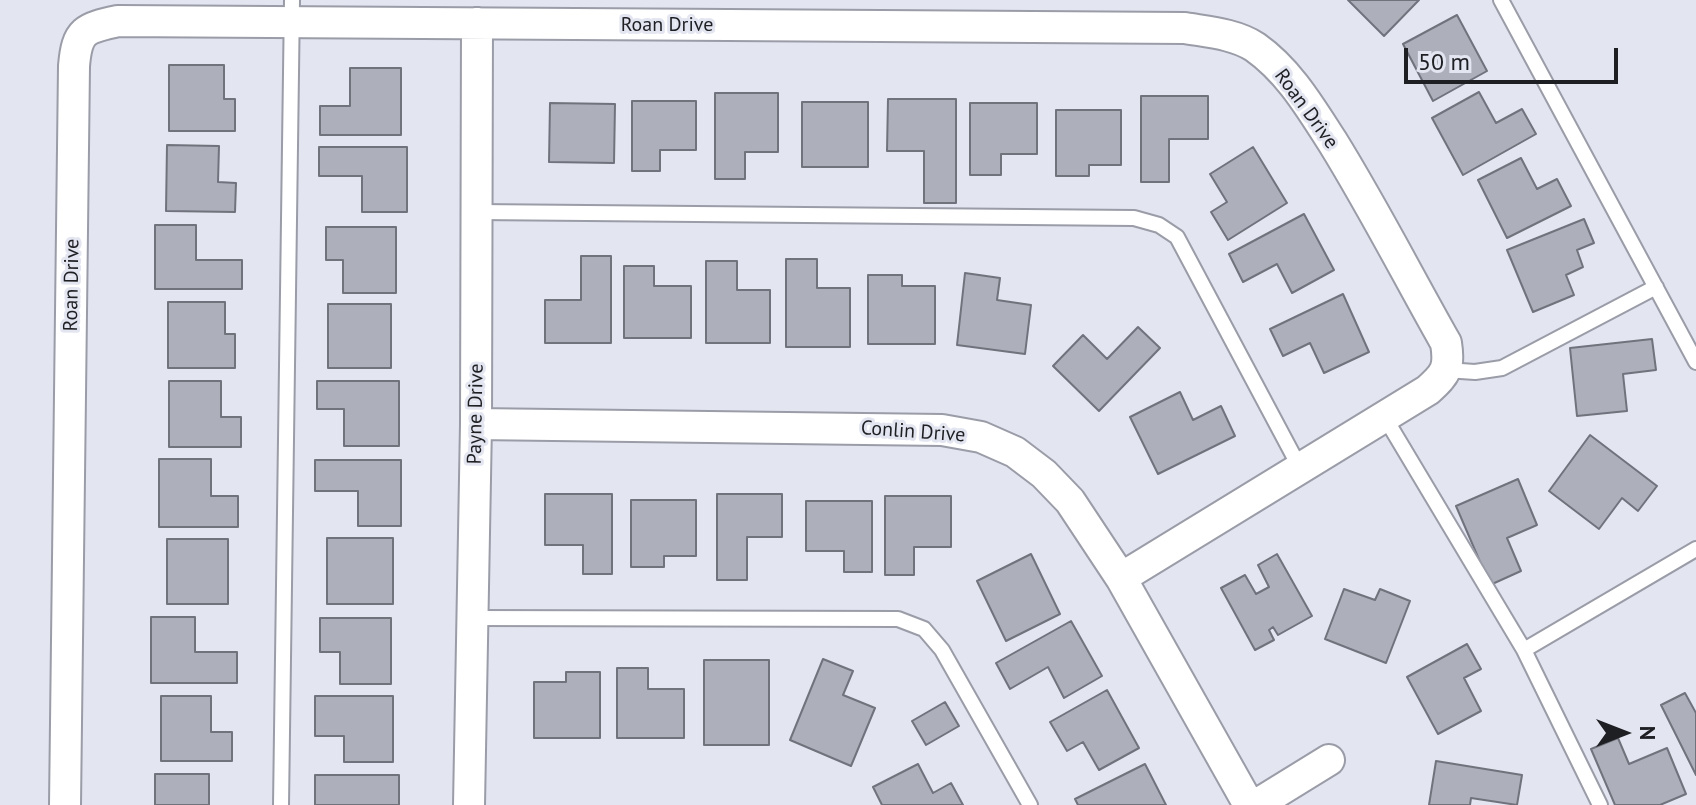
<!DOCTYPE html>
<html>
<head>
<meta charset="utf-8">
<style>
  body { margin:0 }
  #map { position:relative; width:1696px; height:805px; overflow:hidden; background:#e3e5f1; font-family:"PT Sans",sans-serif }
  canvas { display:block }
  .north { position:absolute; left:1584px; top:693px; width:80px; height:80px; -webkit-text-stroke:6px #e3e5f1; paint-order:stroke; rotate:90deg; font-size:22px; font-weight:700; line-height:32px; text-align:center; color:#1e1f23 }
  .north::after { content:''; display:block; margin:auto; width:28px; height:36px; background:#1e1f23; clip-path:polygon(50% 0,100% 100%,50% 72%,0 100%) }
  .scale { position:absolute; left:1404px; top:48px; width:214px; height:36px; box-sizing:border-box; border:4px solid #1e1f23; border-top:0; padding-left:10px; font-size:24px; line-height:28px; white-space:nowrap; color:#1e1f23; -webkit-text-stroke:6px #e3e5f1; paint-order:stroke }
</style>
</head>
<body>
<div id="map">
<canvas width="1696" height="805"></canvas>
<div class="north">N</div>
<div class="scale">50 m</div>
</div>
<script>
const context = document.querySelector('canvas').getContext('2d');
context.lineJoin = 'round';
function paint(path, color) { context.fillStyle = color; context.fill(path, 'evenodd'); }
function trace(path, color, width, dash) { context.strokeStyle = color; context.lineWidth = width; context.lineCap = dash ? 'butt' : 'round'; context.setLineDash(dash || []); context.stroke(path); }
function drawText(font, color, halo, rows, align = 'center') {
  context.font = font + ' "PT Sans",sans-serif'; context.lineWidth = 6; context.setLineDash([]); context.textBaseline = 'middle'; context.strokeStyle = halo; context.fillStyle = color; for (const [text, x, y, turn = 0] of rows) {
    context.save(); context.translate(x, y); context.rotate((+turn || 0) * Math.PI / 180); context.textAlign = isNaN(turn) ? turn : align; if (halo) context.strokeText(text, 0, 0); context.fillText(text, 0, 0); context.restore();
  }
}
const building = new Path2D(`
  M1348,0h71l-35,36z
  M1457,15l30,56 -54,30 -30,-57z
  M169,65h55v34h11v32h-66z
  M350,68h51v67h-81v-29h30z
  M1479,92l17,31 26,-14 14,25 -73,41 -31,-57z
  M715,93h63v59h-33v27h-30z
  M1141,96h67v43h-39v43h-28z
  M888,99h68v104h-32v-52h-37z
  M632,101h64v49h-36v21h-28z
  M802,102h66v65h-66z
  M550,103l65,1 -1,59 -65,-1z
  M970,103h67v51h-36v21h-31z
  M1056,110h65v55h-32v11h-33z
  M167,145l52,1 -1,36 18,1 -1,29 -69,-1z
  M319,147h88v65h-45v-36h-43z
  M1253,147l34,56 -59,37 -17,-28 16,-10 -17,-28z
  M1521,158l16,31 20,-10 14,27 -64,32 -29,-58z
  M1304,214l30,56 -42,23 -15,-29 -34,18 -14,-28z
  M1584,219l10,24 -17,7 6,17 -17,8 8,20 -41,17 -26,-62z
  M155,225h41v35h46v29h-87z
  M326,227h70v66h-53v-33h-17z
  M581,256h30v87h-66v-43h36z
  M786,259h31v29h33v59h-64z
  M706,261h31v29h33v53h-64z
  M624,266h30v20h37v52h-67z
  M965,273l35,5 -3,22 34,5 -6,49 -68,-9z
  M868,275h34v11h33v58h-67z
  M1343,294l26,58 -45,21 -14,-30 -27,13 -13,-27z
  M168,302h57v32h10v34h-67z
  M328,304h63v64h-63z
  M1138,327l22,21 -61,63 -46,-45 30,-31 24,24z
  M1652,339l4,31 -33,4 4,37 -50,5 -7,-68z
  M169,381h52v36h20v30h-72z
  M317,381h82v65h-55v-37h-27z
  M1180,392l13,28 28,-14 14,30 -77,38 -28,-57z
  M1590,435l67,51 -19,25 -16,-13 -23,31 -50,-38z
  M159,459h52v37h27v31h-79z
  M315,460h86v66h-43v-35h-43z
  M1518,479l19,46 -30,13 14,33 -31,14 -34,-79z
  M545,494h67v80h-29v-29h-38z
  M717,494h65v43h-35v43h-30z
  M885,496h66v51h-37v28h-29z
  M631,500h65v56h-32v11h-33z
  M806,501h66v71h-28v-21h-38z
  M327,538h66v66h-66z
  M167,539h61v65h-61z
  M1031,554l29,60 -54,27 -29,-60z
  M1277,554l35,62 -34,19 -5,-8 -4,3 5,10 -19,10 -34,-62 24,-13 11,19 13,-7 -11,-22z
  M1344,589l31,11 5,-11 30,12 -24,62 -61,-24z
  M151,617h44v35h42v31h-86z
  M320,618h71v66h-51v-32h-20z
  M1071,621l31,55 -38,22 -16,-31 -38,22 -14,-26z
  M1467,644l14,25 -17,9 17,33 -43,23 -31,-57z
  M823,659l30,12 -10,24 32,13 -24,58 -61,-26z
  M704,660h65v85h-65z
  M617,668h31v21h36v49h-67z
  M566,672h34v66h-66v-56h32z
  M1107,690l32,58 -40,22 -16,-28 -16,9 -17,-29z
  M1685,693l11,20v62l-35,-70z
  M161,696h50v36h21v29h-71z
  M315,696h78v66h-49v-26h-29z
  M945,702l14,24 -33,19 -14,-24z
  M1618,738l11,26 38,-16 19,46 -26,11h-45l-24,-56z
  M1436,761l86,14 -5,30 -46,-7 -1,7h-41z
  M918,764l15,29 18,-10 12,22h-81l-9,-18z
  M1145,764l21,41h-88l-3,-6z
  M155,774h54v31h-54z
  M315,775h84v30h-84z`);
paint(building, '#adafbb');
trace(building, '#70727c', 2);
const service = new Path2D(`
  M1501,0l195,362
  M477,212l657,6 25,7 18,12 123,231
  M1446,370l29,2 27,-4 154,-81
  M1384,416l140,234 76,155
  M473,618l425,1 26,10 18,21 88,155
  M1524,650l172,-101
  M281,805l11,-805`);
const minor = new Path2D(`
  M476,424l466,6 39,7 34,15 29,22 26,27 51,77 128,227
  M65,805l9,-739c3,-36 11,-38 44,-45l1067,7c23,4 50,6 70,19 34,24 55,60 77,94 41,66 76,135 114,202 4,25 0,31 -18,47l-307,188
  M469,805l7,-381 1,-401
  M1256,805l73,-45`);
trace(service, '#9a9ca7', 18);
trace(minor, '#9a9ca7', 34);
trace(service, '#fff', 14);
trace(minor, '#fff', 30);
drawText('20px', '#1e1f23', '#e3e5f1', [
  ["Roan Drive",667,25],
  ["Roan Drive",1306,109,54],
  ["Roan Drive",72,285,-89],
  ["Payne Drive",476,414,-89],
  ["Conlin Drive",913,432,4]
]);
</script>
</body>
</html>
